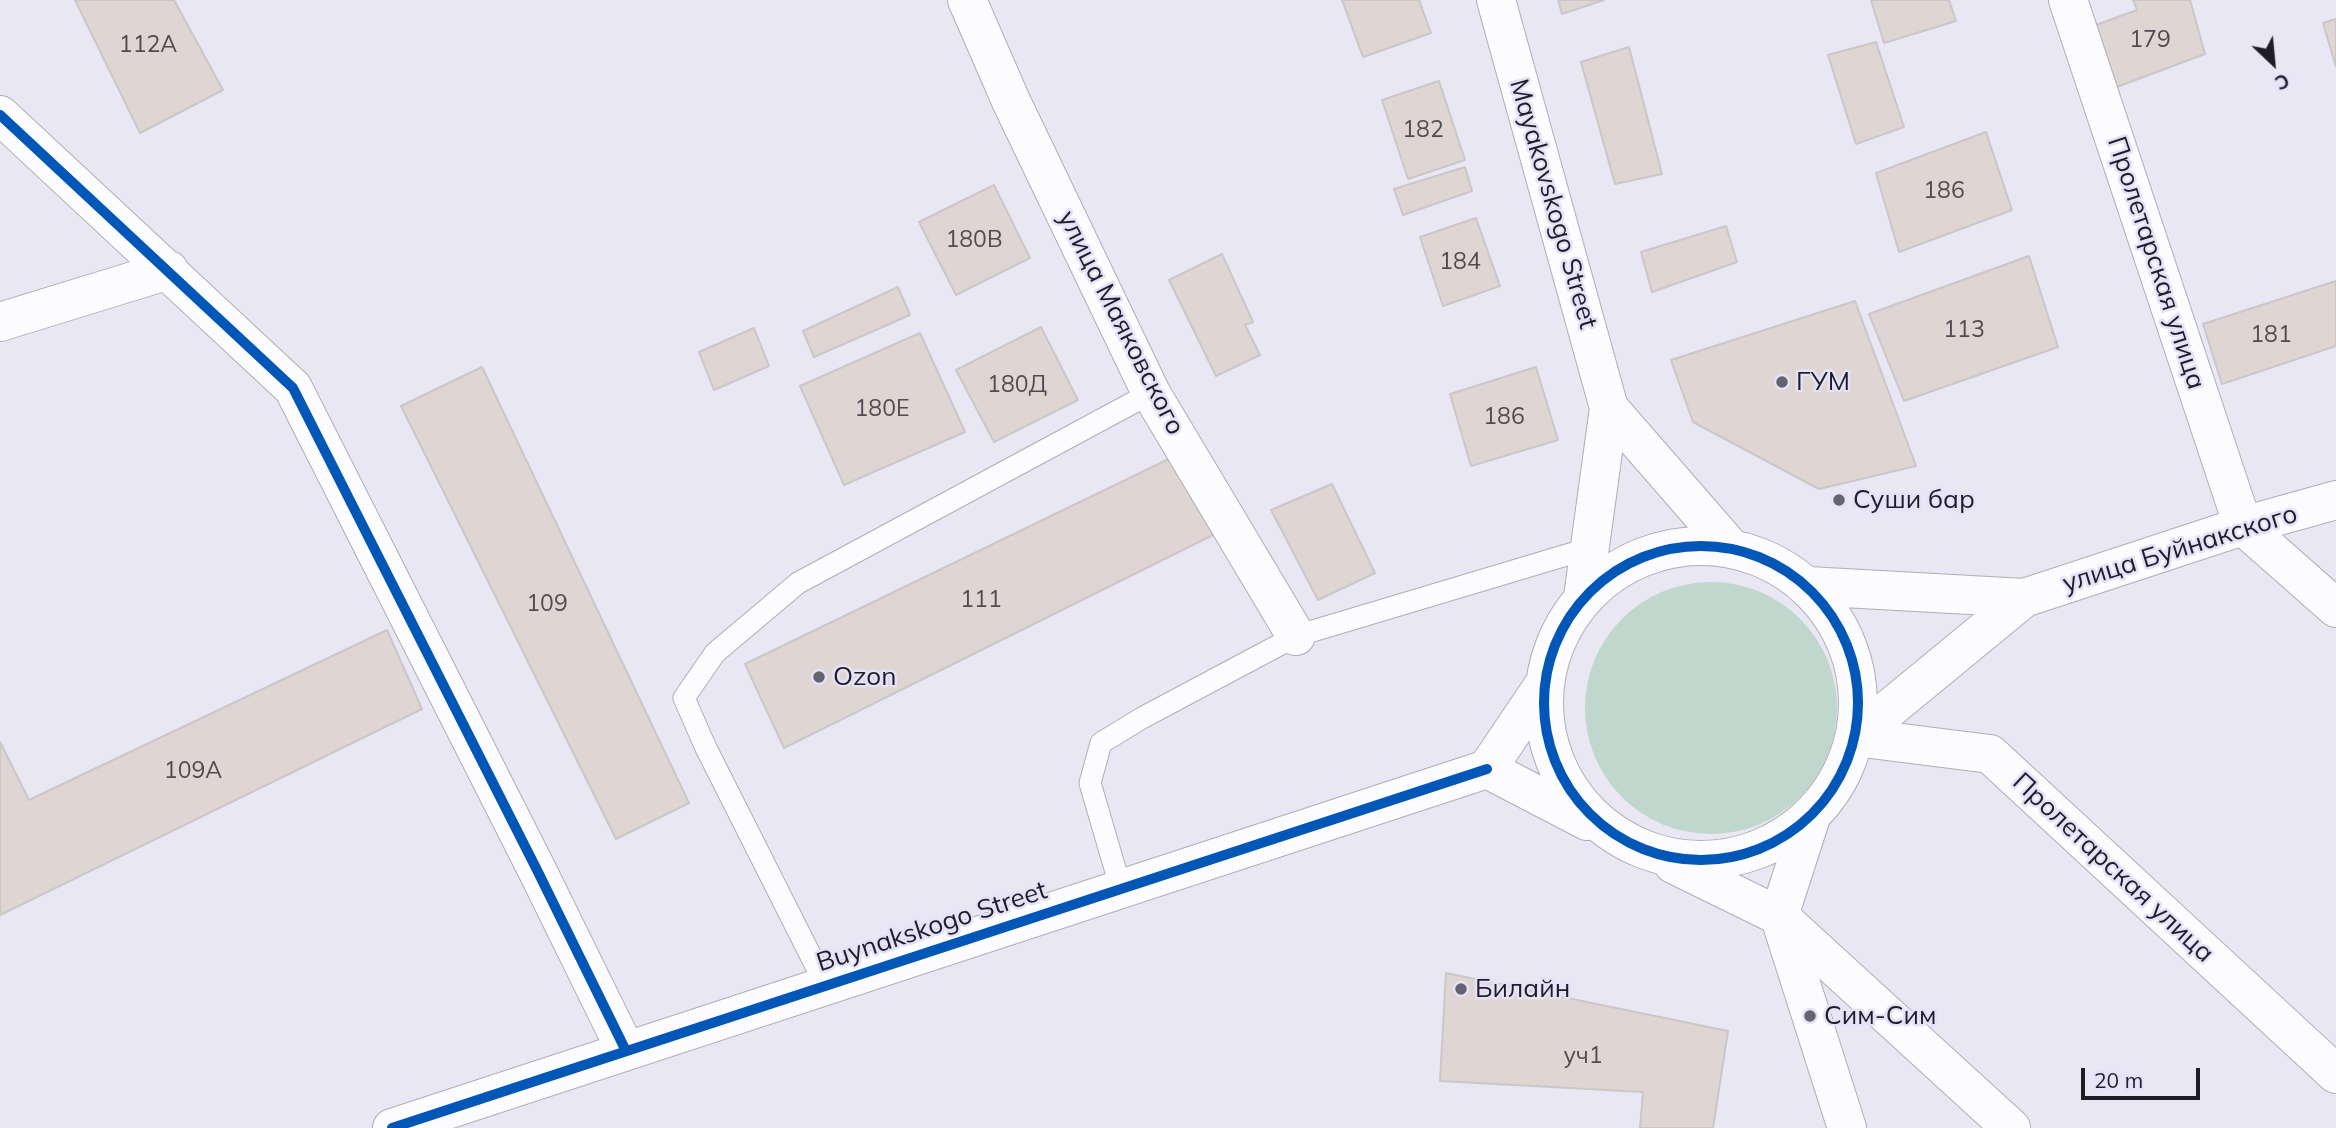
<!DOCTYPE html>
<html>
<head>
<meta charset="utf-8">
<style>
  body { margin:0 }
  #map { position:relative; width:2336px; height:1128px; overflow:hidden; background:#e8e7f3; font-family:Mulish,sans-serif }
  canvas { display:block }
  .north { position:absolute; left:2238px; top:28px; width:70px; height:70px; -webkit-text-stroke:5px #e4e1f9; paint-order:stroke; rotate:154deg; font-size:19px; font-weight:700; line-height:28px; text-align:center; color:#1f1e26 }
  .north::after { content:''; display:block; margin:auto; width:24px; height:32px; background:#1f1e26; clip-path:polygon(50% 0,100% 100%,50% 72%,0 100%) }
  .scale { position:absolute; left:2081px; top:1068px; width:119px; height:32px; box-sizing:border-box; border:4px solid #1f1e26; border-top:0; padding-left:9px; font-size:21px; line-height:24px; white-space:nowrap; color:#1f1e26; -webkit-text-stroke:5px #e4e1f9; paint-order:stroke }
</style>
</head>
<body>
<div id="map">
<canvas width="2336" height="1128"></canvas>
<div class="north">С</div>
<div class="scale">20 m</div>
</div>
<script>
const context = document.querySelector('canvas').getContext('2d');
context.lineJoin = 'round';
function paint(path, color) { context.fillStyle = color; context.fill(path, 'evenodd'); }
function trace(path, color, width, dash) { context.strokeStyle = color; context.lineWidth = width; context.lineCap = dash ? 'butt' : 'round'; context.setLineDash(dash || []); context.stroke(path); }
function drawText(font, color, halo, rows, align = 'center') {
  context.font = font + ' Mulish,sans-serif'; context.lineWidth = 5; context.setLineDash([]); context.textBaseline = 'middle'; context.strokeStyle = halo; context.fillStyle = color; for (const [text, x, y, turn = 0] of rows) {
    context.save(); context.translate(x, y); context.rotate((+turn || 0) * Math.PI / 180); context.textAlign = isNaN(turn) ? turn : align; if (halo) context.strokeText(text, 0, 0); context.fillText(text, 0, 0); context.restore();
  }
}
paint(new Path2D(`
  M1585 708a126 126 0 1 1 252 0a126 126 0 1 1-252 0Z`), '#bfd7cc');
const building = new Path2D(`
  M75,0h99l49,90 -83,43z
  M1342,0h77l12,33 -68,24z
  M1558,0h46l-42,14z
  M1871,0h78l7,21 -72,22z
  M2133,0h57l15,54 -91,34 -18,-63 41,-15z
  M2336,19v48l-13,-44z
  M1876,42l28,85 -48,17 -28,-89z
  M1629,47l33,127 -47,10 -34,-122z
  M1439,81l26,79 -57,19 -26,-79z
  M1986,132l26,78 -113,42 -23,-79z
  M1465,167l7,24 -69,24 -9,-26z
  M994,185l36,73 -74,37 -37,-73z
  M1476,218l24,68 -57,20 -23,-69z
  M1726,226l11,36 -85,30 -11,-40z
  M1222,254l31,68 -8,3 15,30 -44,21 -47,-96z
  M2029,256l29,91 -154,54 -35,-87z
  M2336,281v65l-114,38 -19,-60z
  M898,287l12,28 -96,42 -11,-26z
  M1855,301l61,165 -97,23 -126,-67 -22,-62z
  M1041,327l37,73 -84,42 -38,-72z
  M754,328l15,38 -55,24 -15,-38z
  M920,333l45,99 -121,53 -44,-99z
  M482,367l207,436 -73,36 -215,-433z
  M1536,367l22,73 -87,26 -21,-72z
  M1175,456l38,79 -429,213 -39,-84z
  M1332,484l43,89 -57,27 -47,-90z
  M387,630l35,79 -422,206v-173l29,58z
  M1446,973l282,58 -15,97h-73l3,-36 -203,-11z`);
paint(building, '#dfd5d3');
trace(building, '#cbc7c9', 2);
const lane = new Path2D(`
  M1121,889l-31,-106 11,-40 41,-25 154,-82 294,-88
  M826,986l-121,-240 -21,-48 31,-45 83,-70 353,-190`);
const street = new Path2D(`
  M967,0l44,101 140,292 145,243
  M1496,0l113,408
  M2068,0l175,526 93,82
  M0,115l293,273 244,482 89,181
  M0,322l169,-52
  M1544 703a157 157 0 1 1 314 0a157 157 0 1 1-314 0Z
  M1808,586l216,12
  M1583,597l26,-189 121,139
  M1855,737l135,17 346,320
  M1855,737l169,-139 219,-72 93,-26
  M1487,769l100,52
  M1487,769l56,-83
  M1673,864l106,52 232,212
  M1779,916l32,-99
  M1780,918l67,210
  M392,1128l1095,-359`);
trace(lane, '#afaeb8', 23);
trace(street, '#afaeb8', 40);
trace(lane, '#fcfbfd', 21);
trace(street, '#fcfbfd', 38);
trace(new Path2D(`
  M0,115l293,273 244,482 89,181
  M1544 703a157 157 0 1 1 314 0a157 157 0 1 1-314 0Z
  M392,1128l1095,-359`), '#0057b8', 10);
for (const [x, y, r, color] of [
  [1782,382,7,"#65646e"],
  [1839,500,7,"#65646e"],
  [819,677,7,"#65646e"],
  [1461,989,7,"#65646e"],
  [1810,1016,7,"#65646e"]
]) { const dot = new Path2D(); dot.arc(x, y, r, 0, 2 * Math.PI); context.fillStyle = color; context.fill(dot); trace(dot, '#e4e1f9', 2.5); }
drawText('23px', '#4f4c51', null, [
  ["179",2150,40],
  ["112А",148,45],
  ["182",1423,130],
  ["186",1944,191],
  ["180В",974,240],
  ["184",1460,262],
  ["113",1964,330],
  ["181",2271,335],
  ["180Д",1017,385],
  ["180Е",882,409],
  ["186",1504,417],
  ["111",981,600],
  ["109",547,604],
  ["109А",193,771],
  ["уч1",1583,1056]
]);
drawText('26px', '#1f1e26', '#e4e1f9', [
  ["Mayakovskogo Street",1553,204,74],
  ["Пролетарская улица",2156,263,72],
  ["улица Маяковского",1121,323,63],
  ["улица Буйнакского",2180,549,-17],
  ["Пролетарская улица",2113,868,43],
  ["Buynakskogo Street",932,927,-18]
]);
drawText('26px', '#1f1e26', '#e4e1f9', [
  ["ГУМ",1796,382],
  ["Суши бар",1853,500],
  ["Ozon",833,677],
  ["Билайн",1475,989],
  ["Сим-Сим",1824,1016]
], 'left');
</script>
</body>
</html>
